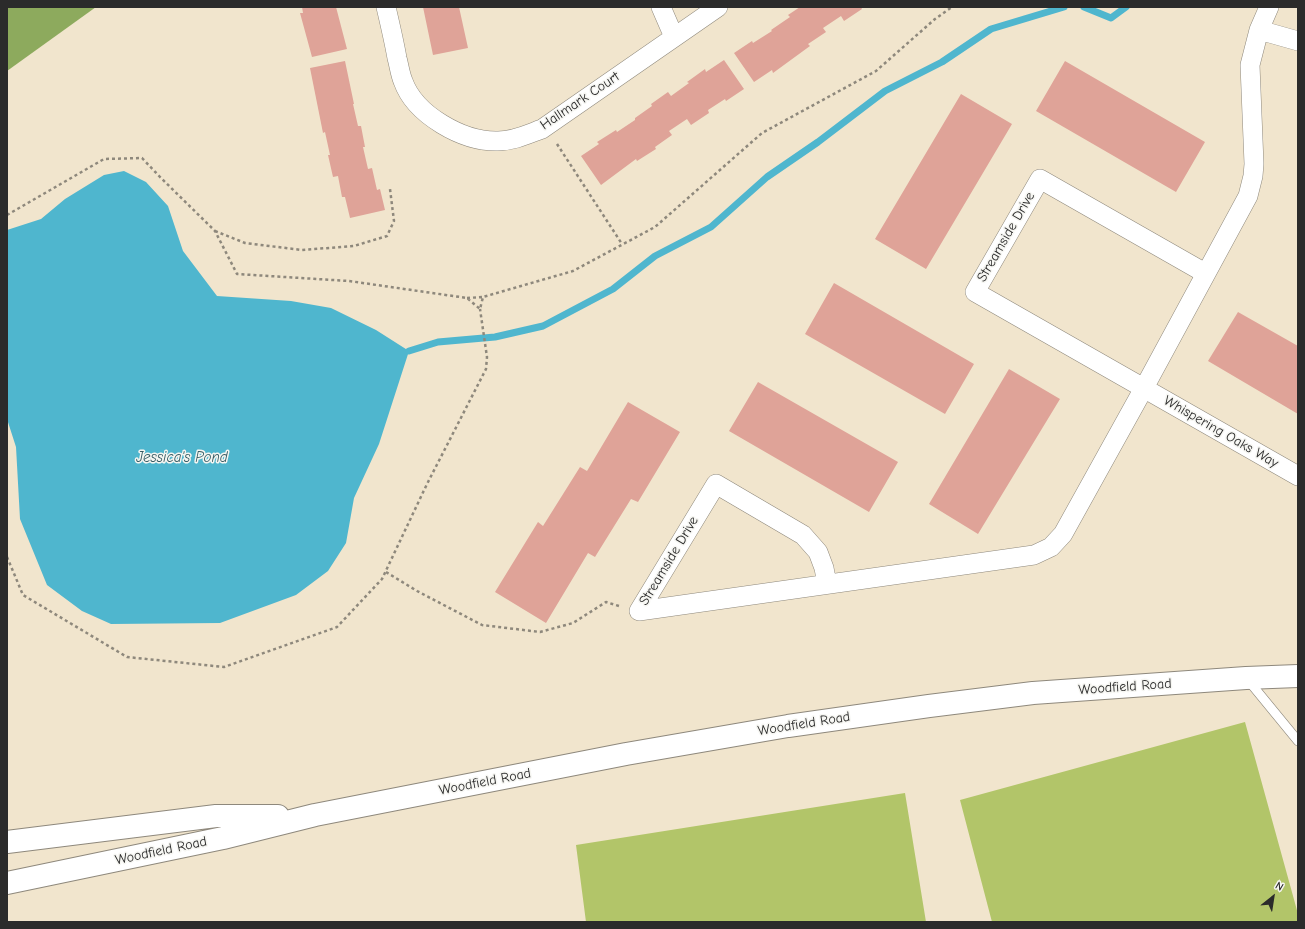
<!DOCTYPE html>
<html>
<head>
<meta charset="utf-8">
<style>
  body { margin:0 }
  #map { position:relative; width:1305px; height:929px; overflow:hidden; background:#f1e5cd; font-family:"Comic Neue",sans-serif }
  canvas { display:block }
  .frame { position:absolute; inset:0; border:8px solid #2b2b2b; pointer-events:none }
  .north { position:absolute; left:1253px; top:877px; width:40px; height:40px; -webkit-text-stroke:3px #f6f6f2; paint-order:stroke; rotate:30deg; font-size:11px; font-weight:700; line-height:16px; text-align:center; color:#2b2b2b }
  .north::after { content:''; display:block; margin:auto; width:14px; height:18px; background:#2b2b2b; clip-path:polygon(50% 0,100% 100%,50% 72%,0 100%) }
</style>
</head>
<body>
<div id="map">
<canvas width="1305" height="929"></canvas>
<div class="frame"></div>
<div class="north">N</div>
</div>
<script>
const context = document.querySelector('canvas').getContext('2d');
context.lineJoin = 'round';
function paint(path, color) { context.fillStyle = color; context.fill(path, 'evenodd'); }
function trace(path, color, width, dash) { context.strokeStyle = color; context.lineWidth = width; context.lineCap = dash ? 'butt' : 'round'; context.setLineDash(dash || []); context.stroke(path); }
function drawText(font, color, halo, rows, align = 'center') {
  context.font = font + ' "Comic Neue",sans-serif'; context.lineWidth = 3; context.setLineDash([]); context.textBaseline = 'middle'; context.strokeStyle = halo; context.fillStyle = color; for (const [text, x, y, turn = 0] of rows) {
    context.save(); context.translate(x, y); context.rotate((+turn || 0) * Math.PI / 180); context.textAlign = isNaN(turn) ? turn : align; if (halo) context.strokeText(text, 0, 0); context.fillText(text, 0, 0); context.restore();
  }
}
paint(new Path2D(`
  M1245,722l53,192v8h-306l-32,-122z
  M905,793l21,129h-340l-10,-77z`), '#b2c569');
paint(new Path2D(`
  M7,7h89l-89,64z`), '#8daa5d');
paint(new Path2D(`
  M124,171l22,11 22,24 15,45 34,45 74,5 40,7 45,22 33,21 -30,93 -25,54 -8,45 -18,28 -32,24 -76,28 -109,1 -29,-13 -35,-26 -27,-66 -4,-72 -9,-28v-189l34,-11 24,-20 39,-24z`), '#4fb6ce');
trace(new Path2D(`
  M1084,7l27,11 15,-11
  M409,351l29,-9 57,-5 48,-11 70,-37 42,-33 56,-29 56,-50 51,-35 67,-51 57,-29 49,-33 73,-22`), '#4fb6ce', 7);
paint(new Path2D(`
  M302,7h34l11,42 -35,8 -12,-44h3z
  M423,7h36l9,41 -35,7z
  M800,7h61l1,2 -18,12 -3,-5 -18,12 3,4 -18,12 2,2 -37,27 -1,-3 -18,12 -20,-29 18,-12 1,2 19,-12 -1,-1 19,-13 -2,-2z
  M724,60l20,29 -18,12 -1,-2 -17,11 1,3 -18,12 -4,-6 -18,12 3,4 -17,12 1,2 -19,12 -1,-2 -35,26 -20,-29 18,-12 -2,-2 19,-12 1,2 18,-12v-2l17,-12 -1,-2 17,-12 3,4 18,-13 -2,-1 18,-13 1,3z
  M345,61l9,43h-1l5,22h3l4,21h-2l5,22 4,-1 5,22 3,-1 5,21 -35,8 -5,-21h-3l-4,-21 -5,1 -5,-22h2l-5,-23 -2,1 -13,-65z
  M1065,61l140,81 -29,50 -140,-81z
  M961,94l51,30 -86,145 -51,-30z
  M834,283l140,81 -29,50 -140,-80z
  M1238,312l60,34v68l-90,-53z
  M1009,369l51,30 -82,135 -49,-30z
  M758,382l140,80 -29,50 -140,-81z
  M628,402l52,30 -42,70 -7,-3 -36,58 -7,-4 -42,70 -51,-31 43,-70 5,4 37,-59 7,4z`), '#dfa398');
const service = new Path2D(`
  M1248,680l50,61`);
const minor = new Path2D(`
  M386,7c4,17 8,34 11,51 2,7 3,16 6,23 12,34 60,61 95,60 16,0 30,-7 44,-12l176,-122
  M661,7l13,30
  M1259,30l39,11
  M1205,273l-165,-94 -65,113 323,184
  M827,584l-3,-16 -6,-16 -15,-17 -87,-51 -77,127 395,-56 17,-8 12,-13 81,-146 104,-192 5,-20 1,-12 -4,-99 9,-35 10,-23`);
const secondary = new Path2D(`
  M7,842l209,-26h62
  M7,883l216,-45 92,-23 311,-61 162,-28 141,-20 104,-13 213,-15 52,-2`);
trace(service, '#8e887c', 10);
trace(minor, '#8e887c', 20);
trace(secondary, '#8e887c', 24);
trace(new Path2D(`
  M557,144l65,100
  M7,215l97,-56 38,-1 18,19 55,54 22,43 112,7 118,17 13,11 3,-12 90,-26 82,-44 107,-94 114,-62 59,-52 17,-12
  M215,231l30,12 57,7 52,-4 33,-10 7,-15 -4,-32
  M467,298l16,-1
  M7,557l16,38 104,62 97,10 113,-40 45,-48 45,-95 59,-115 1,-12 -7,-48
  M386,572l31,19 65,34 58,7 33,-9 33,-21 13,4`), '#8e887c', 2.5, [3, 3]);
trace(service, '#fff', 9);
trace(minor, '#fff', 19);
trace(secondary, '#fff', 22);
drawText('14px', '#2b2b2b', '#f6f6f2', [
  ["Hallmark Court",580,101,-34],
  ["Streamside Drive",1006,237,-60],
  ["Whispering Oaks Way",1221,432,30],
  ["Streamside Drive",669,561,-59],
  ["Woodfield Road",1125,687,-4],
  ["Woodfield Road",804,724,-9],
  ["Woodfield Road",485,782,-11],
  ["Woodfield Road",161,851,-12]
]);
drawText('italic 15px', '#385c64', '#f6f6f2', [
  ["Jessica's Pond",182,458]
]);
</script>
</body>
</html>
